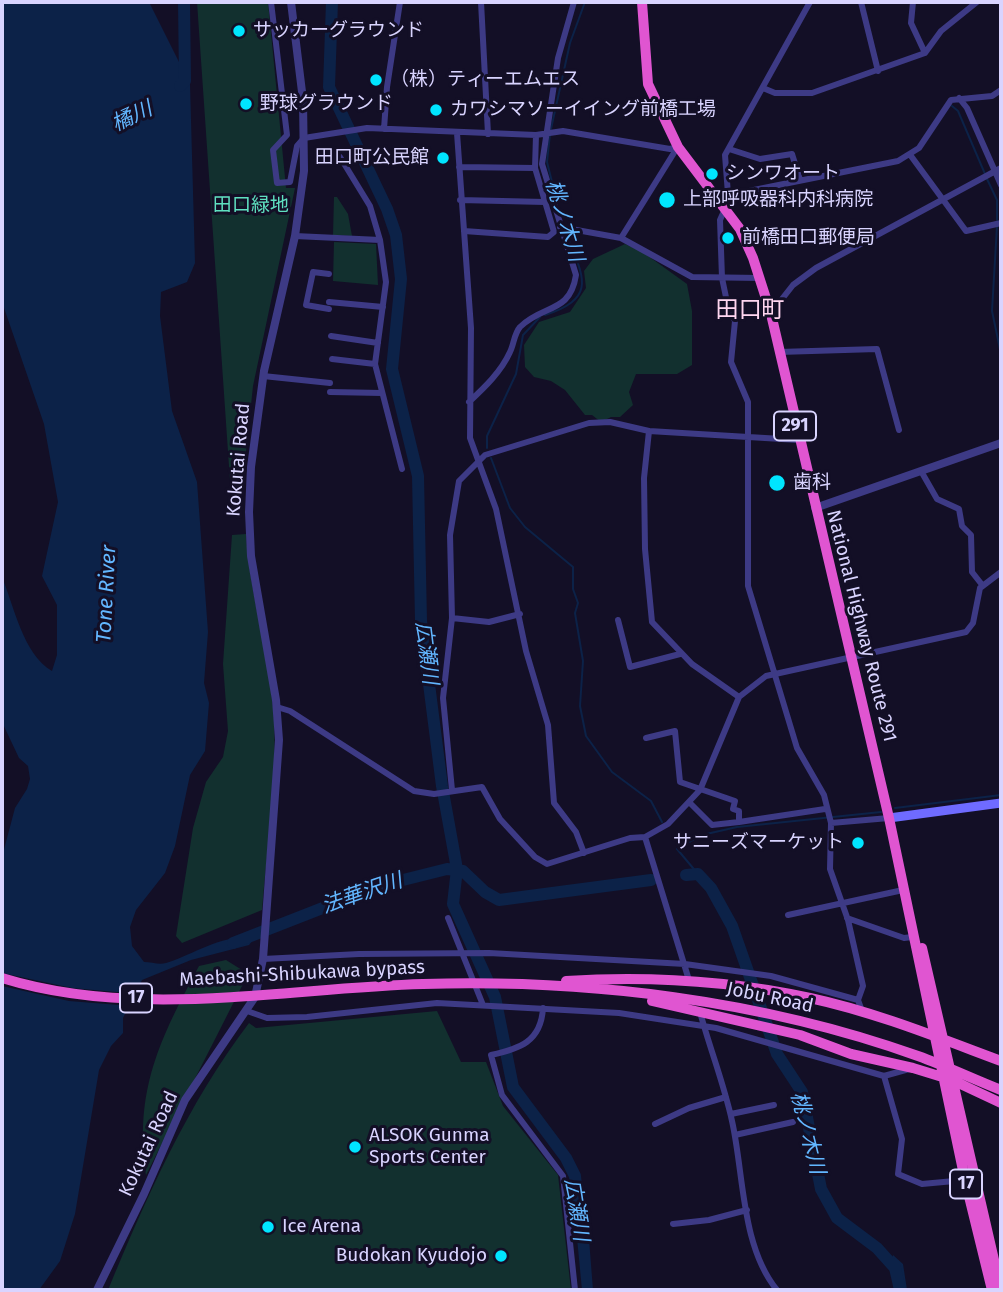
<!DOCTYPE html>
<html>
<head>
<meta charset="utf-8">
<style>
  body { margin:0 }
  #map { position:relative; width:1003px; height:1292px; overflow:hidden; background:#130f26; font-family:"Fira Sans",sans-serif }
  canvas { display:block }
  .frame { position:absolute; inset:0; border:4px solid #d9d4ff; pointer-events:none }
</style>
</head>
<body>
<div id="map">
<canvas width="1003" height="1292"></canvas>
<div class="frame"></div>
</div>
<script>
const context = document.querySelector('canvas').getContext('2d');
context.lineJoin = 'round';
function paint(path, color) { context.fillStyle = color; context.fill(path, 'evenodd'); }
function trace(path, color, width, dash) { context.strokeStyle = color; context.lineWidth = width; context.lineCap = dash ? 'butt' : 'round'; context.setLineDash(dash || []); context.stroke(path); }
function drawText(font, color, halo, rows, align = 'center') {
  context.font = font + ' "Fira Sans","Noto Sans JP",sans-serif'; context.lineWidth = 6; context.setLineDash([]); context.textBaseline = 'middle'; context.strokeStyle = halo; context.fillStyle = color; for (const [text, x, y, turn = 0] of rows) {
    context.save(); context.translate(x, y); context.rotate((+turn || 0) * Math.PI / 180); context.textAlign = isNaN(turn) ? turn : align; if (halo) context.strokeText(text, 0, 0); context.fillText(text, 0, 0); context.restore();
  }
}
paint(new Path2D(`
  M197,2h71l18,186h9l-42,198 -14,132 -5,-5 -3,-18z
  M334,197h3l11,17 4,22 -19,-1z
  M334,242l42,2 2,41 -45,-4z
  M625,244l19,9 43,31 5,27v54l-15,9h-41l-7,18 4,13 -13,12h-9l-10,5 -9,-7h-7l-20,-25 -14,-9 -17,-4 -9,-10 -1,-22 15,-23 31,-10 16,-24 -2,-17 9,-12z
  M246,534c4,62 24,122 28,185 3,63 -7,128 -12,191l-80,33 -6,-7 17,-108 13,-46 17,-25 5,-26 -5,-67 9,-129z
  M226,960l16,10 1,14 -97,191c-12,-85 14,-136 53,-209z
  M437,1011l24,51h25l17,44 55,69 13,115h-463c38,-92 80,-187 141,-267l7,5z`), '#12302f');
paint(new Path2D(`
  M2,2h147l41,82 5,179 -8,19 -26,10 -1,24 12,95 25,71 11,150 -4,51 5,20 -4,48 -15,24 -15,71 -10,27 -29,37 -6,17 2,19 12,16c7,0 15,3 22,1 25,-7 61,-32 87,-23l-4,5 -58,15 -49,20 -19,38v15l-12,13 -12,24 -24,144 -15,47 -21,29h-37v-433l13,-49 12,-19 3,-10 -2,-13 -9,-8 -17,-36v-145c12,29 21,77 50,94l5,-16v-50l-15,-29 16,-74 -14,-78 -42,-122z
  M572,1186l16,40 5,64h-11z
  M893,1255l10,9 4,26h-12l-5,-21z`), '#0c2248');
paint(new Path2D(`
  M2,973l70,15 66,6 -6,12 -63,-5 -67,-15z`), '#130f26');
trace(new Path2D(`
  M952,106l6,5 27,63
  M551,129l19,-86 15,-41
  M550,134l-3,28 9,36
  M987,179l10,21v20
  M997,226l-5,85 9,43
  M545,315c52,-17 39,-37 22,-79
  M487,448v-12l29,-62 7,-39 17,-18
  M491,458l19,50 15,19 48,40v22l5,14 -3,10 8,48 -3,45 6,30 26,36 39,29 11,21
  M895,808l106,-13
  M698,874l-21,-25 25,-14 35,-8 144,-15`), '#0c2248', 2);
trace(new Path2D(`
  M332,2l-3,85 58,122 9,26 5,44 -9,90 26,107 3,145 21,165 15,83 -4,35 42,93 18,90 53,71 9,18 4,41
  M180,86l5,-5 -1,-79
  M686,875l12,-1 13,14 21,38 45,128 25,38 19,97 16,29 40,30 18,20 5,22
  M233,943l146,-57 68,-17 16,2 22,21 14,8 152,-20`), '#0c2248', 12);
trace(new Path2D(`
  M271,2l16,133 -14,15 4,33 13,-1 7,-36 7,-8 63,-10 169,7 27,-4 107,18 8,-2
  M481,2l7,132
  M861,2l17,69
  M913,2l-2,21 14,30
  M763,88l12,5h37l113,-40 16,-22 36,-29
  M959,98l8,10 34,77
  M384,129l3,-42 13,-85
  M457,133l14,195 -1,110 26,71 30,142 22,74 6,78 22,29 8,21
  M729,149l31,10 32,-5 8,26
  M911,156l55,75 35,-8
  M340,157l30,49 10,34 6,42 -11,82 27,105
  M459,167l76,1
  M728,194l-3,-39 85,-153
  M719,197l179,-36 21,-13 32,-48 41,-4 9,-6
  M460,200l85,2
  M725,209l-5,11 2,58 5,24 8,19 -4,41 17,40v184l49,162 27,47 7,28 -1,46 18,51 15,66 -5,14 4,11
  M560,227l61,11 71,39 68,1
  M464,231l84,6 6,-5 -19,-64 1,-33
  M295,236l85,4
  M621,238l56,-90
  M329,274l-16,-2 -7,33 23,4
  M329,302l54,5
  M771,313l22,-28 23,-17 185,-100
  M331,336l47,7
  M779,352l98,-3 22,81
  M332,359l43,5
  M263,376l67,7
  M330,392l52,1
  M469,402c15,-14 32,-30 41,-50 4,-8 4,-18 10,-25 23,-23 50,-13 56,-52l-34,-111 16,-106 16,-56
  M921,471l16,28 22,10 3,17 9,9 1,37 11,14
  M452,618l37,4 31,-8
  M618,620l12,47 50,-13
  M739,697l-47,-33 -40,-42 -7,-73 -1,-71 5,-47 149,9
  M277,707l13,4 124,80 20,3 48,-7 18,32 35,38 12,7 83,-26 15,-1 23,-13 32,-34 39,-93 27,-21 200,-44 7,-9 7,-35 21,-16
  M646,738l29,-7 5,51 55,19 -2,8 6,2v11l86,-13
  M452,790l-9,-92 9,-80 -2,-83 9,-54 26,-26 104,-32 21,-1 39,9
  M690,803l22,22 27,-3
  M831,823l58,-5
  M645,837l43,140
  M788,915l115,-25
  M448,918l35,87
  M847,918l57,20 8,-1
  M263,959l96,-5 130,-1 196,11 86,12 87,24
  M543,1008c-2,34 -24,41 -52,47l11,40 61,81 12,114
  M247,1011l20,7 40,-1 130,-14 182,10 97,15 168,48 25,-7
  M700,1012c10,37 24,72 32,109 12,53 9,125 45,169
  M884,1076l18,63 -4,35 24,10 43,-4
  M731,1114l43,-9
  M655,1124l34,-16 37,-11
  M735,1135l58,-13
  M673,1224l36,-4 38,-10`), '#3d3a85', 6);
trace(new Path2D(`
  M815,508l186,-65
  M97,1290l47,-96 41,-94 70,-103 8,-38 16,-219 -3,-40 -25,-144 -2,-44 2,-45 13,-96 31,-135 9,-65 -1,-71 -12,-98`), '#3d3a85', 8);
trace(new Path2D(`
  M889,818l112,-15`), '#6f6bff', 9);
trace(new Path2D(`
  M642,2l6,82 30,63 62,82 13,29 18,56 118,504 76,362 27,110
  M922,948l79,342
  M2,978c136,42 282,10 421,6 166,-5 338,16 495,72 28,10 55,23 83,34
  M566,981c80,-5 165,0 244,17 65,14 129,40 191,63
  M652,1001l148,34 51,19 62,14 39,12 49,23`), '#e055d1', 10);
for (const [x, y, r, color] of [
  [239,31,7,"#00e5ff"],
  [376,80,7,"#00e5ff"],
  [246,104,7,"#00e5ff"],
  [436,110,7,"#00e5ff"],
  [443,158,7,"#00e5ff"],
  [712,174,7,"#00e5ff"],
  [667,200,9,"#00e5ff"],
  [728,238,7,"#00e5ff"],
  [777,483,9,"#00e5ff"],
  [858,843,7,"#00e5ff"],
  [355,1147,7,"#00e5ff"],
  [268,1227,7,"#00e5ff"],
  [501,1256,7,"#00e5ff"]
]) { const dot = new Path2D(); dot.arc(x, y, r, 0, 2 * Math.PI); context.fillStyle = color; context.fill(dot); trace(dot, '#130f26', 2.5); }
for (const [x, y, w] of [
  [795,426,42],
  [136,998,32],
  [966,1184,32]
]) { const box = new Path2D(); box.roundRect(x - w / 2, y - 14.5, w, 29, 5); context.fillStyle = '#130f26'; context.fill(box); trace(box, '#d9d4ff', 2); }
drawText('bold 18px', '#d9d4ff', null, [
  ["291",795,426],
  ["17",136,998],
  ["17",966,1184]
]);
drawText('19px', '#d9d4ff', '#130f26', [
  ["サッカーグラウンド",253,31],
  ["（株）ティーエムエス",390,80],
  ["野球グラウンド",260,104],
  ["カワシマソーイイング前橋工場",450,110],
  ["田口町公民館",429,158,"right"],
  ["シンワオート",726,174],
  ["上部呼吸器科内科病院",683,200],
  ["前橋田口郵便局",742,238],
  ["歯科",793,483],
  ["サニーズマーケット",844,843,"right"],
  ["ALSOK Gunma",369,1136],
  ["Sports Center",369,1158],
  ["Ice Arena",282,1227],
  ["Budokan Kyudojo",487,1256,"right"]
], 'left');
drawText('19px', '#5fe0c0', '#130f26', [
  ["田口緑地",251,206]
]);
drawText('19px', '#d9d4ff', '#130f26', [
  ["Kokutai Road",239,460,-85],
  ["National Highway Route 291",861,626,76],
  ["Maebashi-Shibukawa bypass",302,974,-3],
  ["Jobu Road",770,998,12],
  ["Kokutai Road",149,1144,-65]
]);
drawText('italic 21px', '#62b6ff', '#130f26', [
  ["橘川",132,117,-25],
  ["桃ノ木川",564,221,73],
  ["Tone River",107,594,-87],
  ["広瀬川",426,653,83],
  ["法華沢川",362,894,-19],
  ["桃ノ木川",807,1133,76],
  ["広瀬川",576,1210,81]
]);
drawText('23px', '#ffd6f0', '#130f26', [
  ["田口町",750,311]
]);
</script>
</body>
</html>
